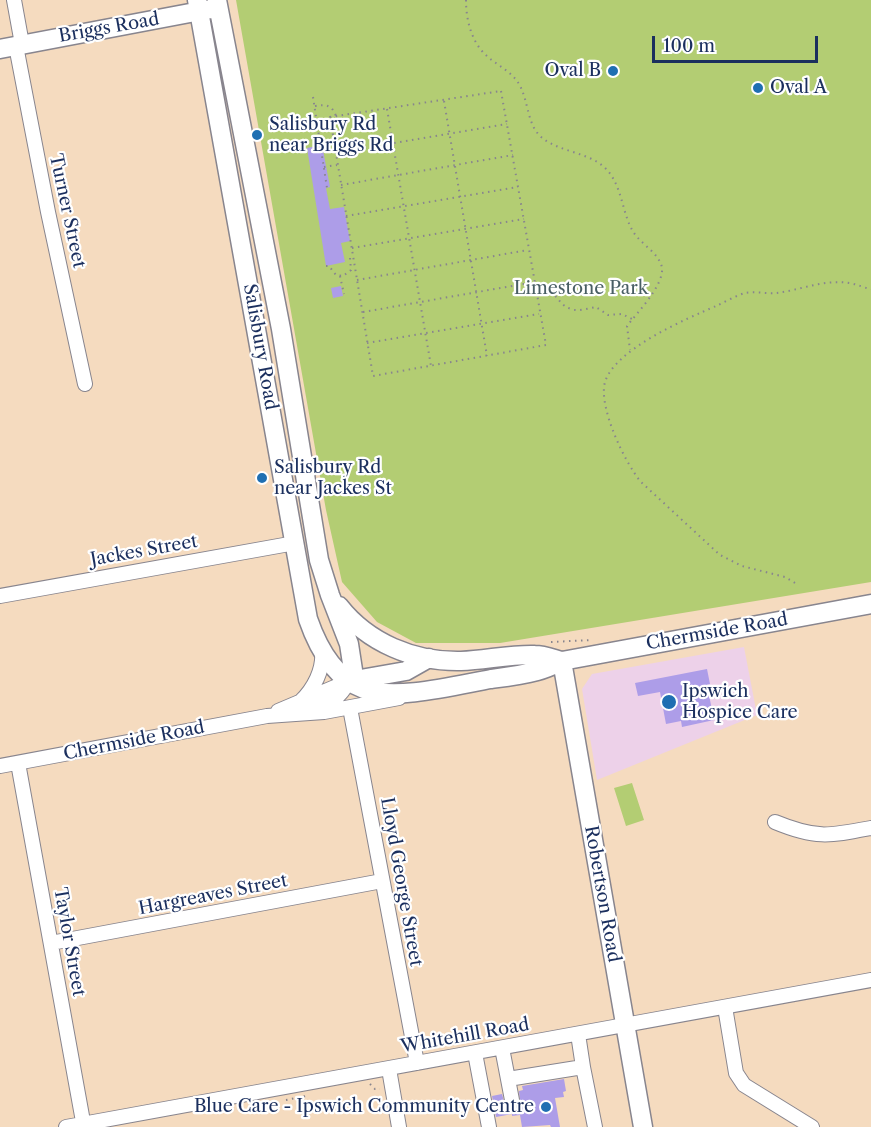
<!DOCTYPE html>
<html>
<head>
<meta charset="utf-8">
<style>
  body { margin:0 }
  #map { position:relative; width:871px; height:1127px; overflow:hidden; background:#f5dbbf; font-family:"Libre Caslon Text",serif }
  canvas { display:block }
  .scale { position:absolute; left:652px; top:36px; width:166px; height:27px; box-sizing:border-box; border:3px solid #1b2f5e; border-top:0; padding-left:8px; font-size:18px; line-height:21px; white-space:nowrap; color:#1b2f5e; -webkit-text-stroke:4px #fff; paint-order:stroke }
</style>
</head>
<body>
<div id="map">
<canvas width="871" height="1127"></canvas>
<div class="scale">100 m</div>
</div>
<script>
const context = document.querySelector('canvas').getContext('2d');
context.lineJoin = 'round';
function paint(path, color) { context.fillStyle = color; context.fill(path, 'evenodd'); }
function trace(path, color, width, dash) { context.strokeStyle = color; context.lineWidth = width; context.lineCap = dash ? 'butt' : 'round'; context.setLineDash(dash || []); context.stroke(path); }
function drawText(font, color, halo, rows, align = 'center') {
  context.font = font + ' "Libre Caslon Text",serif'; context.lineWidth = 4.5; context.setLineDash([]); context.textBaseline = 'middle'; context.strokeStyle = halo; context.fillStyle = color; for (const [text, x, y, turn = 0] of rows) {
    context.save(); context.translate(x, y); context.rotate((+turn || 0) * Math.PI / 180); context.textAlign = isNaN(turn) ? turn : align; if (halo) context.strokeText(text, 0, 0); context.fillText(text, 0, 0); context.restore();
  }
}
paint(new Path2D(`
  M744,647l13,68 -160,65 -15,-91 10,-15z`), '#edd1e9');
paint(new Path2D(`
  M236,0h635v582l-371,61h-84l-39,-21 -35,-40 -16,-72z
  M632,783l12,37 -18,6 -12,-38z`), '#b3cd73');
paint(new Path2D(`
  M322,145l8,42 -4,1 4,21 14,-2 6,34 -9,2 4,19 -19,4 -19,-118z
  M341,286l2,10 -10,2 -2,-10z
  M707,669l3,15 -3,1 7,35 -32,7 -1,-6 -15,3 -6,-32 -22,4 -3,-13z
  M564,1079l2,12 -3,1 1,5 -9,1 5,29h-9l-1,-2 -28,2 -2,-12 -8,1v-2l-16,3 -4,-21 10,-2 3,11 9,4 6,-6 -1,-12 4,-1 -1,-4z`), '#ad9de8');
const minor = new Path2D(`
  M14,0l8,44
  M16,46l32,166 37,172
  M0,596l295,-53
  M300,702c14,-13 24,-33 22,-51
  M314,708c19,-7 25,-9 35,-27
  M350,708l67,355
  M278,711l71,-30
  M18,763l66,364
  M0,766l267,-50 57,-4 75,-14
  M775,822c41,17 54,14 96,6
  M51,943l331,-62
  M725,1007l11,66 8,12 68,42
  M578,1034l5,33
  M502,1048l10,52
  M475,1053l14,74
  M389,1069l10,58
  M508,1079l75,-12 12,60
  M66,1127l805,-147`);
const major = new Path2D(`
  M197,0l111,619c10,29 26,59 56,70 32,12 93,-4 127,-10 15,-2 31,-4 46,-8 8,-2 17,-6 25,-10l309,-57
  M217,0l64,329 38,231 11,35 19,49 4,26 -4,11
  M0,49l211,-40
  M339,606c29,37 75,56 122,55 25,-1 50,-7 74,-6 9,0 19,4 27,6
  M562,661l81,466
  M349,681l57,-10 23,-13`);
trace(minor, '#88858e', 16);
trace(major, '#88858e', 21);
trace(new Path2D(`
  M466,0c0,17 4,37 16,51 11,13 28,18 37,33 9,15 8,38 20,51 17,17 47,16 65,32 19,17 17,46 30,66 7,11 26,21 28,35 2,17 -25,45 -35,58l3,24
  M501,91l45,254 -173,31 -43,-259z
  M313,97l14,91
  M444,101l43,255
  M315,106c11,-2 17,-1 21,10
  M387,109l44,257
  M335,153l172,-29
  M324,167l13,-2
  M341,185l172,-30
  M346,216l172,-29
  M352,248l172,-29
  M326,266h3l7,9 7,1 8,-6 -1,-12 3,-1
  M340,276l4,18
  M357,280l171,-30
  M538,292c25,0 16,11 33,17 7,3 18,-1 25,-2l12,8 14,-1 10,5
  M363,312l172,-30
  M367,343l172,-29
  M795,583l-10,-6 -43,-11 -22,-11 -79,-73c-16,-19 -43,-75 -36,-100 10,-33 81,-63 111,-76 9,-4 19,-10 29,-13 10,-2 22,1 32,0 23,-3 48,-14 72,-10 8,1 15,5 22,6
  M551,642l40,-2
  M370,1084l5,5h5
  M286,1100l20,-4`), '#88858e', 2, [1.5, 4.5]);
trace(minor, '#fff', 14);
trace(major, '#fff', 18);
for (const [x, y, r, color] of [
  [613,71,6,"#1f6fb2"],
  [758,88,6,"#1f6fb2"],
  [257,135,6,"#1f6fb2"],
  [262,478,6,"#1f6fb2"],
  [669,702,8,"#1f6fb2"],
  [546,1107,6,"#1f6fb2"]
]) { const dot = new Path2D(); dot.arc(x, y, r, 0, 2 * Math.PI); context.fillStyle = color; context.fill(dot); trace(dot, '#fff', 2); }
drawText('18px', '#1b2f5e', '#fff', [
  ["Briggs Road",109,28,-10],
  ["Turner Street",67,211,78],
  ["Salisbury Road",260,347,80],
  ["Jackes Street",144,551,-10],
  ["Chermside Road",717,632,-10],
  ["Chermside Road",134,741,-11],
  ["Lloyd George Street",401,882,80],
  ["Robertson Road",602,894,80],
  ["Hargreaves Street",213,895,-11],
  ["Taylor Street",69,942,80],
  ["Whitehill Road",465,1036,-10]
]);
drawText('18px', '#1b2f5e', '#fff', [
  ["Oval B",601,71,"right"],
  ["Oval A",770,88],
  ["Salisbury Rd",269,125],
  ["near Briggs Rd",269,146],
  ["Salisbury Rd",274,468],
  ["near Jackes St",274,489],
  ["Ipswich",682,692],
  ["Hospice Care",682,713],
  ["Blue Care - Ipswich Community Centre",534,1107,"right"]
], 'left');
drawText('18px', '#495e64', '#fff', [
  ["Limestone Park",581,289]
]);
</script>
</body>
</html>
